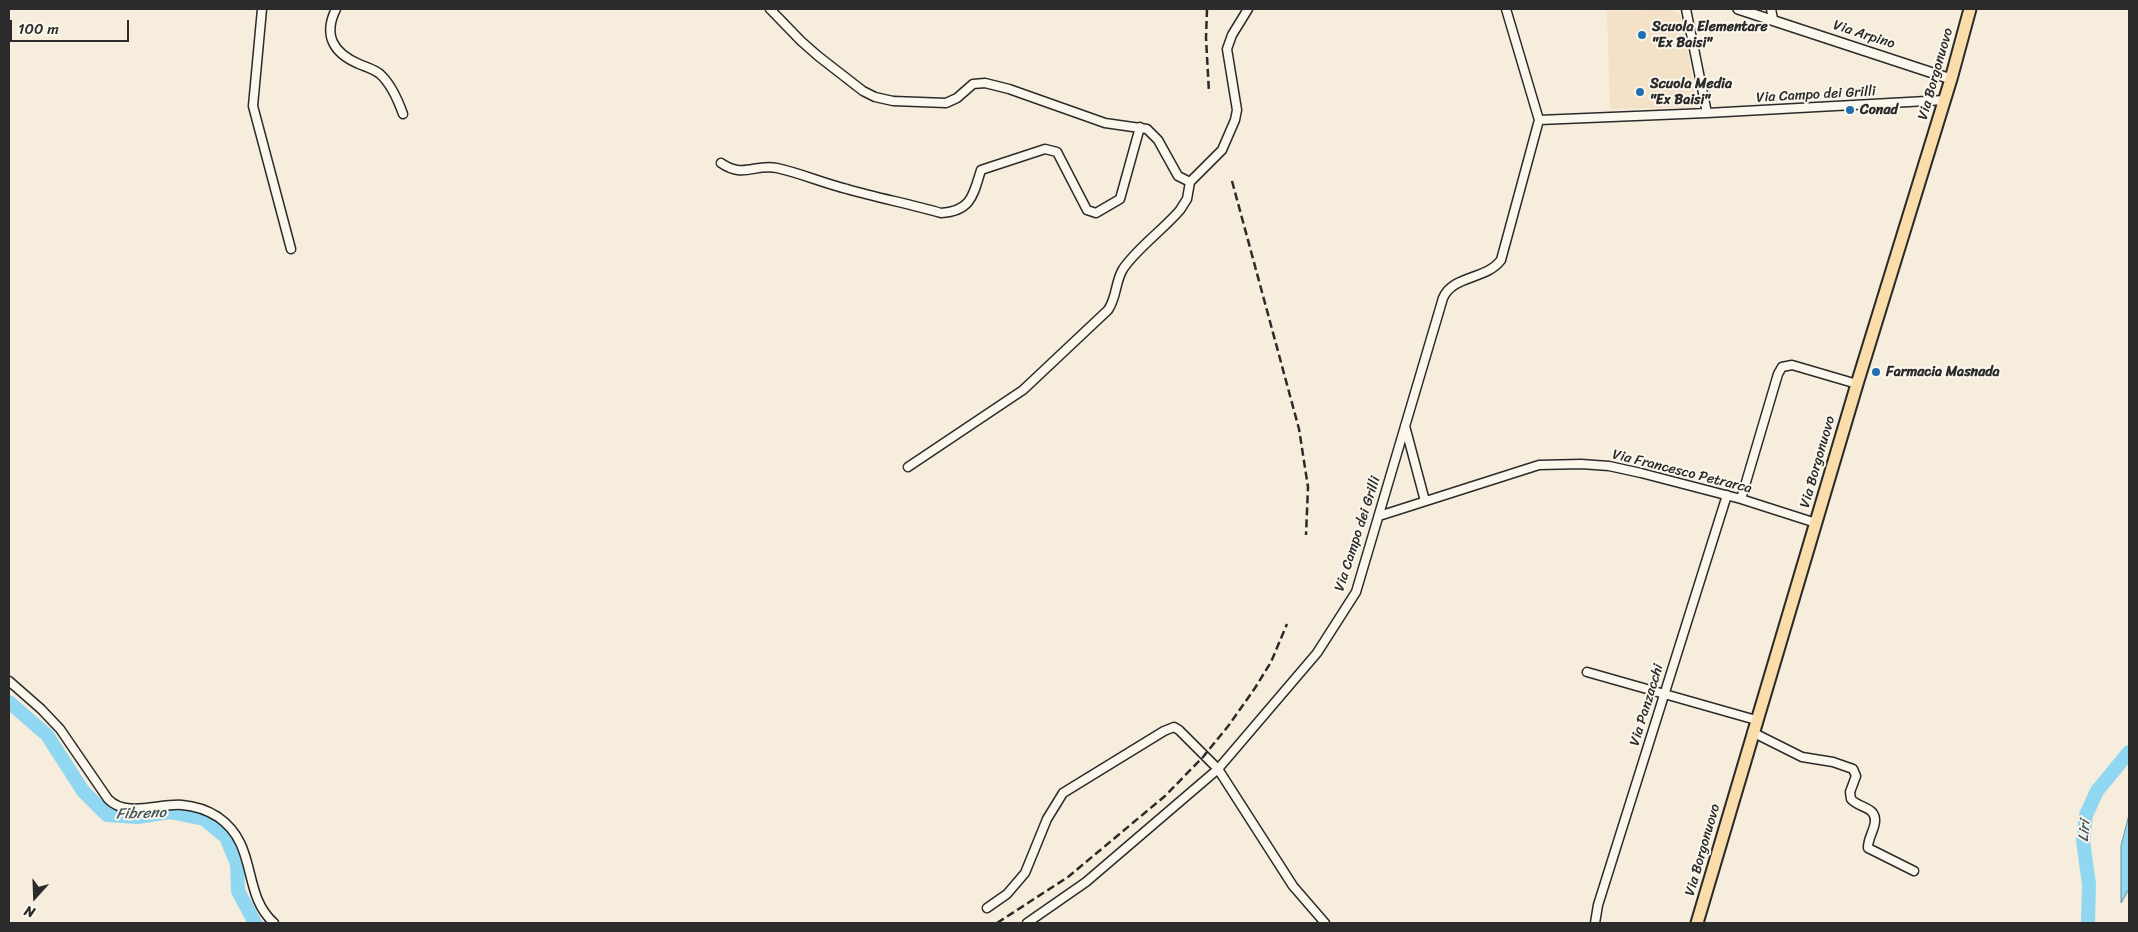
<!DOCTYPE html>
<html>
<head>
<meta charset="utf-8">
<style>
  body { margin:0 }
  #map { position:relative; width:2138px; height:932px; overflow:hidden; background:#f7eddc; font-family:Sriracha,sans-serif }
  canvas { display:block }
  .frame { position:absolute; inset:0; border:10px solid #2b2b2b; pointer-events:none }
  .north { position:absolute; left:10px; top:872px; width:50px; height:50px; -webkit-text-stroke:4px #fbf7ec; paint-order:stroke; rotate:200deg; font-size:14px; font-weight:700; line-height:20px; text-align:center; color:#2b2b2b }
  .north::after { content:''; display:block; margin:auto; width:18px; height:22px; background:#2b2b2b; clip-path:polygon(50% 0,100% 100%,50% 72%,0 100%) }
  .scale { position:absolute; left:10px; top:20px; width:119px; height:22px; box-sizing:border-box; border:2px solid #2b2b2b; border-top:0; padding-left:6px; font-size:15px; line-height:18px; white-space:nowrap; color:#2b2b2b; -webkit-text-stroke:4px #fbf7ec; paint-order:stroke }
</style>
</head>
<body>
<div id="map">
<canvas width="2138" height="932"></canvas>
<div class="frame"></div>
<div class="north">N</div>
<div class="scale">100 m</div>
</div>
<script>
const context = document.querySelector('canvas').getContext('2d');
context.lineJoin = 'round';
function paint(path, color) { context.fillStyle = color; context.fill(path, 'evenodd'); }
function trace(path, color, width, dash) { context.strokeStyle = color; context.lineWidth = width; context.lineCap = dash ? 'butt' : 'round'; context.setLineDash(dash || []); context.stroke(path); }
function drawText(font, color, halo, rows, align = 'center') {
  context.font = font + ' Sriracha,sans-serif'; context.lineWidth = 4; context.setLineDash([]); context.textBaseline = 'middle'; context.strokeStyle = halo; context.fillStyle = color; for (const [text, x, y, turn = 0] of rows) {
    context.save(); context.translate(x, y); context.rotate((+turn || 0) * Math.PI / 180); context.textAlign = isNaN(turn) ? turn : align; if (halo) context.strokeText(text, 0, 0); context.fillText(text, 0, 0); context.restore();
  }
}
paint(new Path2D(`
  M1671,10l9,5 2,5 16,87 -88,2 -3,-98z`), '#f3e1c8');
const water = new Path2D(`
  M2129,815v74l-8,14v-57z`);
paint(water, '#90d7f1');
trace(water, '#6892a2', 1);
trace(new Path2D(`
  M9,702l38,33 36,56 24,24 31,2 32,-5 34,7 22,18 11,27 1,27 17,32
  M2088,923l1,-39 -6,-43 3,-26 11,-24 32,-39`), '#90d7f1', 14);
const minor = new Path2D(`
  M262,9l-9,97 38,143
  M336,9c-13,26 -3,44 23,55 7,3 15,5 21,10 11,10 18,26 23,40
  M770,9l31,32 17,15 45,35 12,6 18,4 53,2 11,-5 16,-14 12,-1 24,6 96,34 42,6 11,11 20,36 12,6
  M1506,9l33,111 168,-7 238,-13
  M1686,9l21,104
  M1771,9l2,10
  M721,163c23,16 34,0 56,5 23,5 46,15 70,21 31,9 63,15 94,24 30,-2 32,-17 40,-43l64,-21 12,3 30,58 9,3 24,-14 20,-72
  M1405,426l20,75
  M908,467l115,-77 85,-80c9,-13 7,-28 15,-41 13,-20 41,-40 57,-59l7,-11 3,-17 32,-32 13,-30 2,-10 -10,-61 5,-14 16,-26
  M1741,499l37,-125 4,-7 10,-2 65,19
  M1379,516l160,-51 42,-1 28,2 32,7 100,26 75,24
  M1587,672l169,48
  M9,681l32,28 19,20 48,70c18,19 51,4 74,6 13,1 25,5 36,12 41,28 23,77 56,106
  M1752,732l50,25 31,5 20,7 3,7 -6,16 1,7c6,7 15,7 21,13 9,10 -5,25 -4,36l46,23
  M987,908l20,-14 18,-21 22,-54 16,-26 101,-62 10,-4 5,3 39,39 -132,113 -59,41
  M1325,923l-32,-37 -75,-117 99,-116 39,-61 87,-294c10,-23 43,-18 58,-38l38,-140
  M1595,923l3,-18 129,-410`);
const tertiary = new Path2D(`
  M1738,9l213,70`);
const primary = new Path2D(`
  M1697,923l160,-539 94,-305 19,-70`);
trace(minor, '#2b2b2b', 11);
trace(tertiary, '#2b2b2b', 12);
trace(primary, '#2b2b2b', 15);
trace(minor, '#fbf7ec', 8);
trace(tertiary, '#fbf7ec', 9);
trace(primary, '#faddab', 11);
trace(new Path2D(`
  M1207,9l-1,29 3,55
  M1232,181l67,248 9,58 -2,48
  M997,923l71,-46 97,-81 38,-39 26,-32 26,-37 16,-26 16,-38`), '#2b2b2b', 2.5, [8, 4]);
for (const [x, y, r, color] of [
  [1642,35,5,"#1f6fb2"],
  [1640,92,5,"#1f6fb2"],
  [1850,110,5,"#1f6fb2"],
  [1876,372,5,"#1f6fb2"]
]) { const dot = new Path2D(); dot.arc(x, y, r, 0, 2 * Math.PI); context.fillStyle = color; context.fill(dot); trace(dot, '#fbf7ec', 2); }
drawText('bold 14px', '#2b2b2b', '#fbf7ec', [
  ["Scuola Elementare",1652,27],
  ["\"Ex Baisi\"",1652,43],
  ["Scuola Media",1650,84],
  ["\"Ex Baisi\"",1650,100],
  ["Conad",1860,110],
  ["Farmacia Masnada",1886,372]
], 'left');
drawText('14px', '#2b2b2b', '#fbf7ec', [
  ["Via Arpino",1864,35,18],
  ["Via Borgonuovo",1936,74,-74],
  ["Via Campo dei Grilli",1816,95,-3],
  ["Via Borgonuovo",1818,462,-74],
  ["Via Francesco Petrarca",1682,472,14],
  ["Via Campo dei Grilli",1358,534,-72],
  ["Via Panzacchi",1647,705,-73],
  ["Via Borgonuovo",1703,850,-74]
]);
drawText('italic 15px', '#44565c', '#fbf7ec', [
  ["Fibreno",141,814,-2],
  ["Liri",2085,831,-85]
]);
</script>
</body>
</html>
